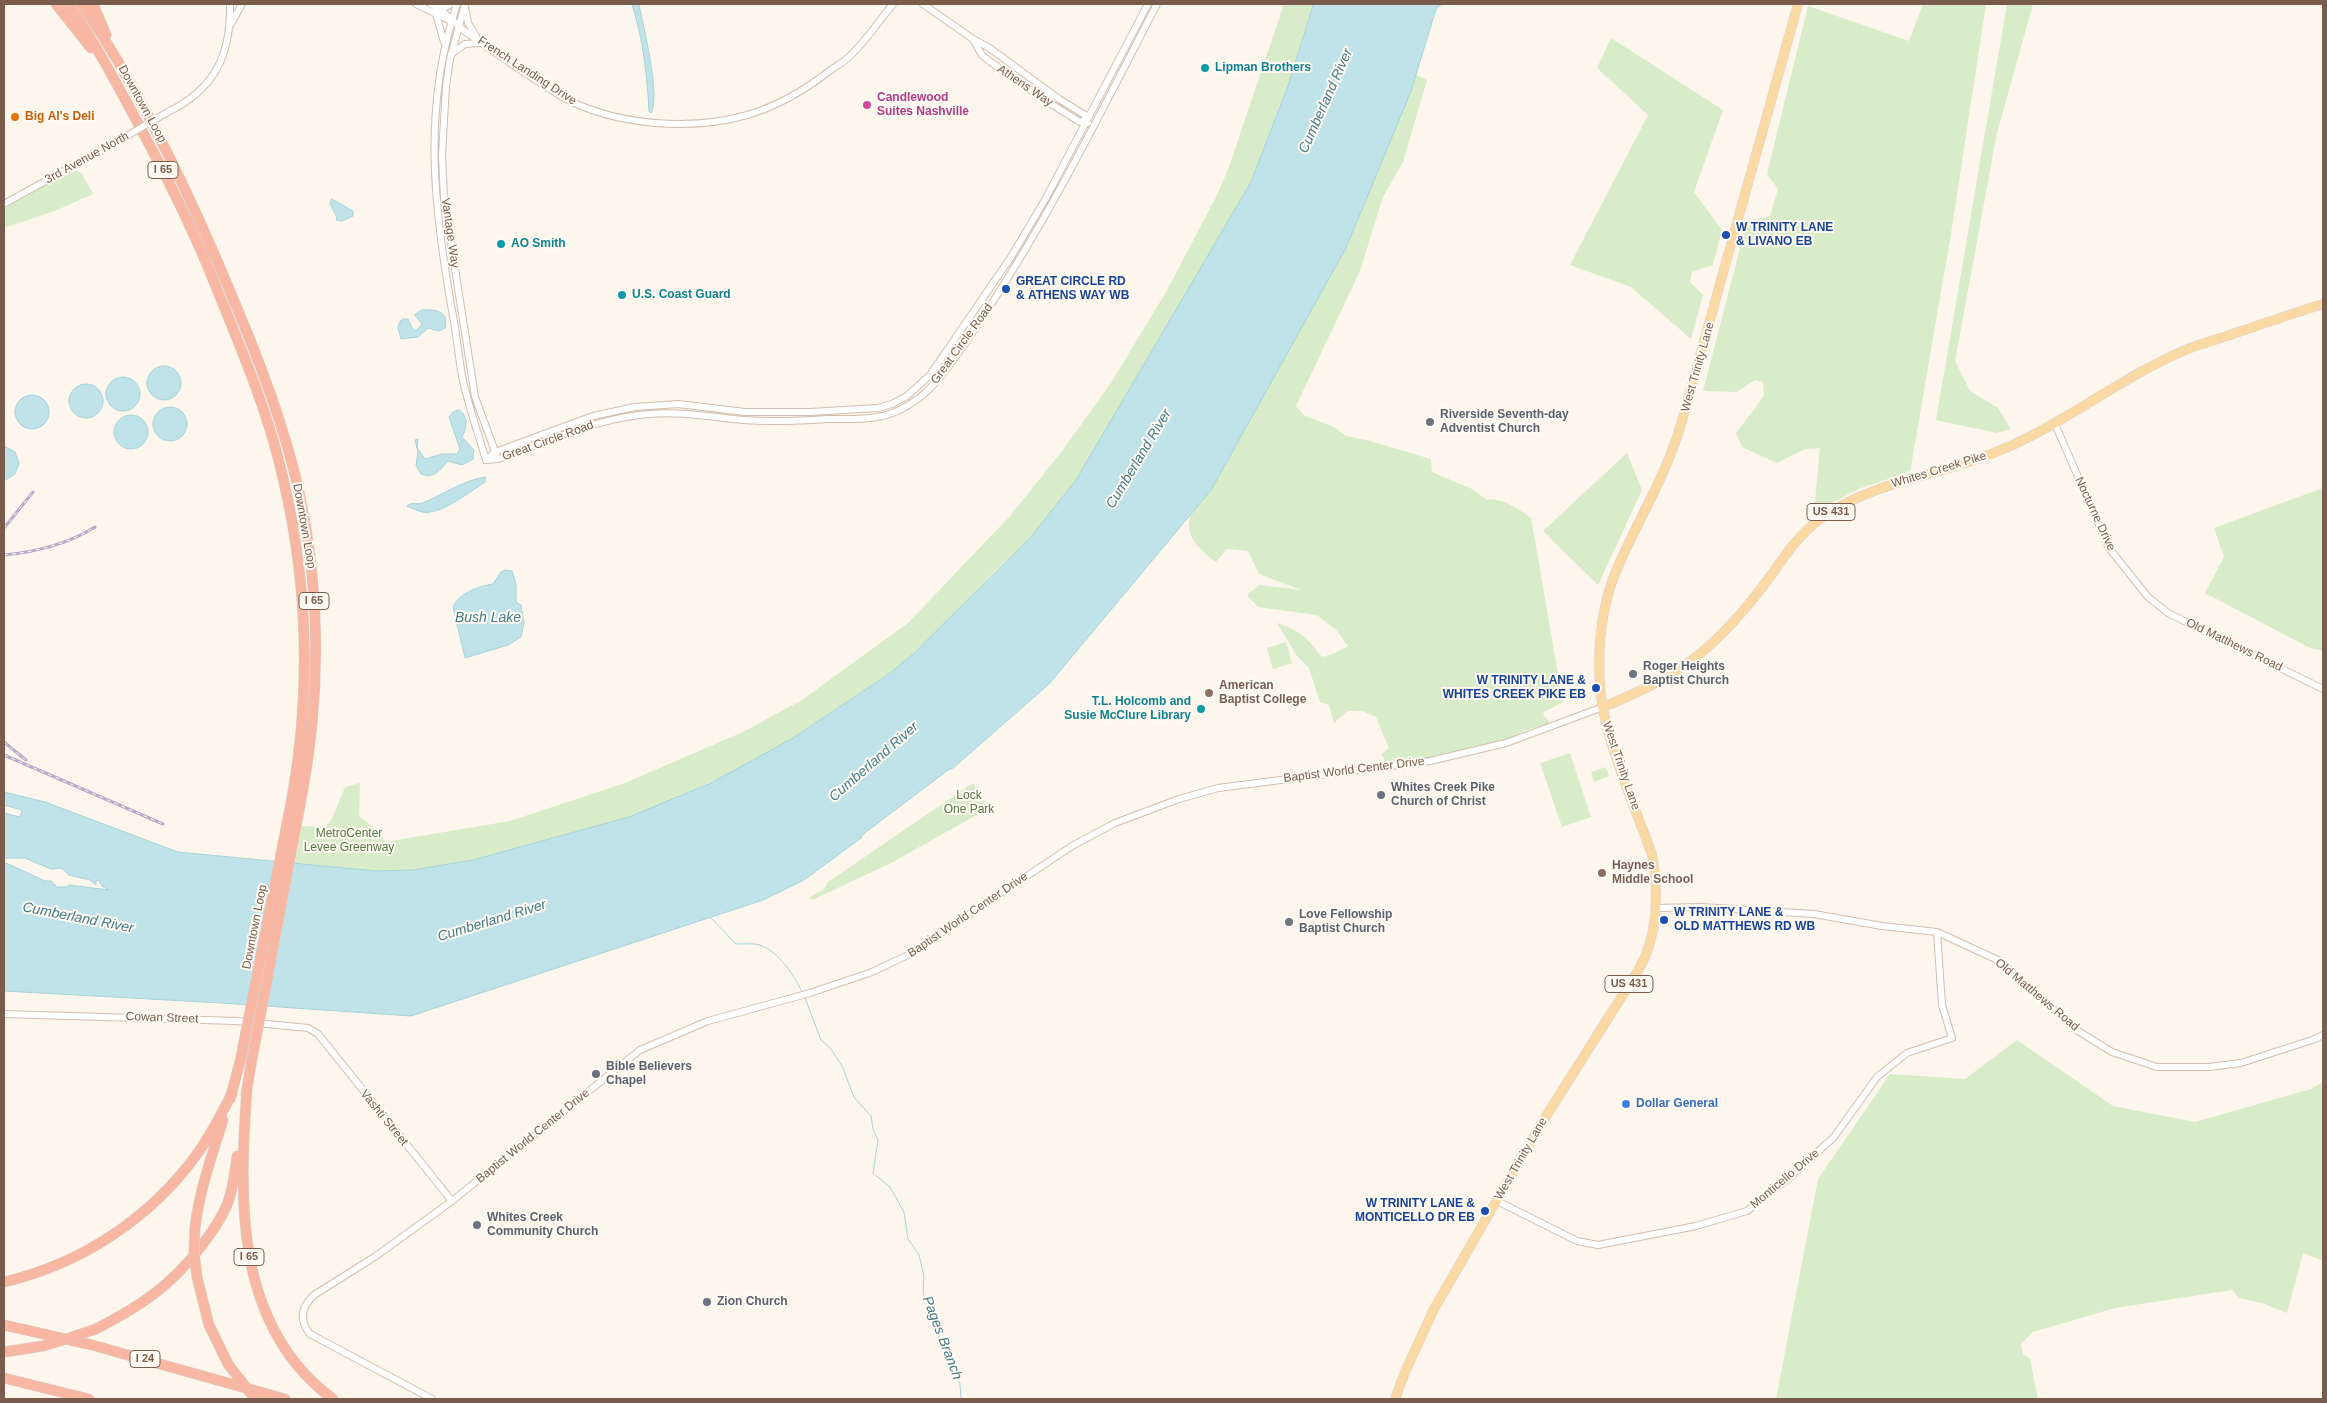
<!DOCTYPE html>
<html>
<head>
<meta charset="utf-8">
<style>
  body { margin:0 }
  #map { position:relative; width:2327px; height:1403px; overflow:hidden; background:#fdf6ec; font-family:Arial,sans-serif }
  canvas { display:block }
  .frame { position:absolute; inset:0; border:5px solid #7a5c4d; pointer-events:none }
</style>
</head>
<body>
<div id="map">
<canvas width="2327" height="1403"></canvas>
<div class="frame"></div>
</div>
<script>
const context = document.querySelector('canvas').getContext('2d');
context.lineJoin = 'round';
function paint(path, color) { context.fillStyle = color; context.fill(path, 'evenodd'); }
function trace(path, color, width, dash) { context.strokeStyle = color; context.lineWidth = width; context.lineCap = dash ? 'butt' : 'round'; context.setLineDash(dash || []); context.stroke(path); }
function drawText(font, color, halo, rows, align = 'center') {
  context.font = font + ' Arial,sans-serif'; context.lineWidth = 4; context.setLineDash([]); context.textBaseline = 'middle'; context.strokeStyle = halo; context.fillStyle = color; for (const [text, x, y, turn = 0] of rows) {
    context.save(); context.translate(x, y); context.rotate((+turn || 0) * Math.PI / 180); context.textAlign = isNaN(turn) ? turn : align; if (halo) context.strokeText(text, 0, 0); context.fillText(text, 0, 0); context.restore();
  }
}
paint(new Path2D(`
  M1284,4h30l-26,82 -37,96 -175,298 -46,58 -39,37 -48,51 -54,48 -96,64 -54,31 -76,35 -34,13 -156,43 -60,10 -37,1 -81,-8 7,-37 23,1 7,-8 13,-32 15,-4 -1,33 21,17 5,9 125,-21 115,-38 118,-51 59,-32 106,-77 102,-107 52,-65 49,-68 55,-91 51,-97 12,-28z
  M1923,4h63l-35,230 -41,238 -49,16 -47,24 6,-64 -15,1 -28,14 -35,-16 -6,-14 28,-37 -1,-14 -8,-2 -18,12 -34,-1 44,-170 23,-5 8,-27 -11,-15 41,-168 101,35z
  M2007,4h26l-36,129 -42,228 15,30 28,17 13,21 -14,4 -61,-13z
  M1611,38l112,72 -29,82 28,38 -9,35 -21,7 -2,10 13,13 -12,44 -60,-52 -61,-22 78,-150 -51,-47z
  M1416,75l11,5 -24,82 -20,35 -23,74 -64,135 9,10 29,11 12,9 24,5 61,18 1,13 40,17 15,11c14,-3 32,9 44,18l32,184 -19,10 -1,3 6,6 -2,4c-13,2 -33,8 -41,18l-115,24 -10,-12 8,-7 -13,-31 -14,-6h-14l-14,12 -5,-18 -9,-3 -11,-34 -12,-12 -20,-33c23,7 31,16 45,34l11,-3 15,-8 -11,-15 -20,-16 -59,-8 -11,-12 12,-10 42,5 -42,-16 -11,-23 -21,-2 -11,13c-15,-11 -34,-27 -25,-48 3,-8 14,-17 20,-24l135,-242z
  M72,170l9,2 12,22 -36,16 -53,18v-19z
  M1627,453l15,37 -44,95 -55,-54z
  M2323,488v163l-13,-3 -105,-55 19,-36 -10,-29z
  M1286,642l6,21 -19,6 -6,-21z
  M1570,753l21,64 -29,10 -22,-64z
  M1606,767l3,9 -15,6 -3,-10z
  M973,783l16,25 -98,55 -79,37 -2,-3 13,-7 5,-8z
  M2017,1040l96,66 82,16 116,-33 12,-7v179l-20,-8 -16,60 -25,-10 -23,-5 -7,-8 -117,18 -82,24 -12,12 2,10 7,5 8,40h-262l42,-220 72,-105 75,5z`), '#d8ecc9');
const water = new Path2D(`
  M632,4h7c4,22 22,91 12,109l-2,-2c-2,-37 -6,-72 -17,-107z
  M1314,4h128l-6,5 -25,82 -65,157 -135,242 -162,194 -96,84 -5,2 -86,65 -1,3 -57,42 -41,20 -352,116 -189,-13 -218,-12v-129l41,19h6l6,6h10l2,-2 40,5 -7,-4 -3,-6 -3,1v4l-6,-5 -21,-5 -7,-7 -11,1 -26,-11h-21v-45l16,4 2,-7 -18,-5v-13l41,10 133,50 198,19 37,-1 60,-10 156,-43 82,-34 82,-45 96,-64 26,-22 115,-114 46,-58 175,-298 37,-96z
  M332,199l21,12v5l-11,5 -6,-1 1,-3 -7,-13z
  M422,310c14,-1 27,1 23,18l-6,3 -11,-3 -10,9 -17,2 -3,-11 2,-7 3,-2h5l5,11 3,1 6,-7 -7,-9z
  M147 383a17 17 0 1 1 34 0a17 17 0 1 1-34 0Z
  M106 394a17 17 0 1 1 34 0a17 17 0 1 1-34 0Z
  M69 401a17 17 0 1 1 34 0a17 17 0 1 1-34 0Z
  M15 412a17 17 0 1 1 34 0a17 17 0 1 1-34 0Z
  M153 424a17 17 0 1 1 34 0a17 17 0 1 1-34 0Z
  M459,410c10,6 8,18 3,27l12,13 -1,9 -11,6 -14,-4c-9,9 -13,18 -27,13l-5,-9 2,-13 -3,-12 3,-1 -1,9 8,11 17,-5h15l3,-5 -11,-32 4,-5z
  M114 432a17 17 0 1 1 34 0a17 17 0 1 1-34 0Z
  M4,446l11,6 4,11 -4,11 -11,7z
  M485,477v5c-14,9 -38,28 -55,30 -7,2 -16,-3 -23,-6 5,-5 11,0 18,-4 21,-9 37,-21 60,-25z
  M506,570l6,1 4,13v18l5,3 3,18 -3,14 -13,8 -43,13 -12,-51c6,-14 26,-21 40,-23l8,-12z`);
paint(water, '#bfe3e8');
trace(water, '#a5d3da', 1);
trace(new Path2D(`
  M710,917l26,27c8,0 17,-1 24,1 18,6 35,31 42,47
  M805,998l16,42 10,9 11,17 12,31 17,19 2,13 5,11 -5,33 17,14 14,25 4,27 11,16 5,21 -1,17 18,49 19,42 1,15`), '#a5d3da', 1);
const minor = new Path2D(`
  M416,4l35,17
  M431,4c14,7 22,18 35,28 31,22 62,44 95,64 28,16 61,24 94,27 68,5 119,-9 173,-51 8,-6 18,-11 24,-18 15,-15 28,-34 41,-50
  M457,4c-34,102 -24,197 -6,301 5,23 7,48 11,71 6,29 16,57 24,84
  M465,4l-15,55 -4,27 -4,69 2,43 31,199 21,57
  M923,4l50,35 15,8 71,52 26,16v5
  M465,6l3,17 8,13
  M438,8l8,-1 5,-3
  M436,14l8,28
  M231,24l11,-20
  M974,41l8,14 6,5 55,39 37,23 5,-2 3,3
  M451,54l14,-10 15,-1
  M1032,90l21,6
  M168,112c47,-23 63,-57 62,-108
  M4,204l121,-67
  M2055,424l54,124 39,49 20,16 155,76
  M486,460l12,-1c50,-17 98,-41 151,-45 31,-3 62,3 94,6 28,2 56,1 85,-1 16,0 33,1 49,-2 19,-3 34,-12 48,-24 19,-17 42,-53 57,-75 67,-100 120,-208 175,-314
  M486,460l9,-8 98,-36 42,-9 43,-3 67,8h65l68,-4 14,-4 15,-8 23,-21 81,-118 35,-59 102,-194
  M1656,908l45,-1 113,7 68,12 55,6 63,29 78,70 34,21 45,15h52l32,-4 74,-24 8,-4
  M4,1014l232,7 72,7 10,6 134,167
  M1497,1201l80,40 21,4 98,-19 51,-15 42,-33 45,-41 43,-60 30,-24 45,-15 -10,-33 -5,-73
  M432,1399l-122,-65c-11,-14 -9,-27 4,-39l62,-39 76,-55 188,-151 68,-29 102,-28 62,-21 38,-18 162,-108 43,-23 64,-24 39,-11 212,-27 76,-18 97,-36`);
const major = new Path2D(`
  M1603,707c73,-29 109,-55 157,-117 19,-24 34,-52 60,-71 54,-39 121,-43 181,-69 64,-27 118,-71 182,-99 14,-6 29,-10 44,-15 32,-11 64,-22 96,-32
  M1395,1399l10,-27 29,-63 104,-180 101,-160c19,-33 20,-77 13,-114 -15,-43 -35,-87 -46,-132 -12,-46 -8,-110 11,-154 20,-47 46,-88 62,-138l119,-427`);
const highway = new Path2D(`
  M56,4l35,44
  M69,4c24,35 44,73 64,110 30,55 58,110 81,168 26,64 54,129 69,196 25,106 28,213 9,320
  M82,4c54,81 98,170 136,259 29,68 58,137 76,208 27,107 28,221 7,329
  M93,4l13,31
  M247,1088c-8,111 -13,238 86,311
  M246,1095l5,-31
  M230,1099l10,-37
  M195,1228c4,-37 17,-72 28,-108
  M197,1277l12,48 19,39
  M4,1282c77,-18 147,-64 193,-128 14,-19 24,-40 35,-60
  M4,1325l88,20 193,54
  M96,1329c46,-24 75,-43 107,-85 9,-12 18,-25 24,-39 6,-16 8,-32 10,-49
  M4,1352l39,-6 17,-5
  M4,1378l85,21`);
trace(minor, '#d1beb0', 8);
trace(major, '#dad1cd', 10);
trace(highway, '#dad1cd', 11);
trace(minor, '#fff', 6);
trace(major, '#fbd9a5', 9);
trace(highway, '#f7b7a3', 10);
const rail = new Path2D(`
  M4,528l29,-36
  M4,555c31,-3 64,-11 91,-28
  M4,742l22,18
  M4,755l159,69`);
trace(rail, '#b9a8c9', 3);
trace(rail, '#fffaf3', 1, [4]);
const minorBridge = new Path2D(`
  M125,137l43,-25`);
const highwayBridge = new Path2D(`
  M240,1062l52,-264
  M251,1064l50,-264
  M195,1228l-1,25 3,24
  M60,1341l36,-12
  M228,1364l27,35`);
trace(minorBridge, '#d1beb0', 8, []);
trace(highwayBridge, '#dad1cd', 11, []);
trace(minorBridge, '#fff', 6);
trace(highwayBridge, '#f7b7a3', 10);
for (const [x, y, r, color] of [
  [1205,68,5,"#0f9aa8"],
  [867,105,5,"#d1479c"],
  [15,117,5,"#e8710a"],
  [1726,235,5,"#1a4fb4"],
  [501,244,5,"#0f9aa8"],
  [1006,289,5,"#1a4fb4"],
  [622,295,5,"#0f9aa8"],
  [1430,422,5,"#6b7280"],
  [1633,674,5,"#6b7280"],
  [1596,688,5,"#1a4fb4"],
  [1209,693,5,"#8d6e63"],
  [1201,709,5,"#0f9aa8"],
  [1381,795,5,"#6b7280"],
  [1602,873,5,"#8d6e63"],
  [1664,920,5,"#1a4fb4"],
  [1289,922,5,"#6b7280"],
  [596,1074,5,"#6b7280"],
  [1626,1104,5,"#3f7fe0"],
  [1485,1211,5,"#1a4fb4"],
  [477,1225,5,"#6b7280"],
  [707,1302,5,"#6b7280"]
]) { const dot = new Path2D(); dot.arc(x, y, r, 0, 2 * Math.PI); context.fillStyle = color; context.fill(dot); trace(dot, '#fffaf3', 2); }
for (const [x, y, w] of [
  [163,170,30],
  [1831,512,48],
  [314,601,30],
  [1629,984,48],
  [249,1257,30],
  [145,1359,30]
]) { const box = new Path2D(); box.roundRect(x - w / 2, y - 8.5, w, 17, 4); context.fillStyle = '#fffaf3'; context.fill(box); trace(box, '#7a5c4d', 1); }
drawText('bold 11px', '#7a5c4d', null, [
  ["I 65",163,170],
  ["US 431",1831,512],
  ["I 65",314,601],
  ["US 431",1629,984],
  ["I 65",249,1257],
  ["I 24",145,1359]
]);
drawText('bold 12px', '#0d838f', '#fffaf3', [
  ["Lipman Brothers",1215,68],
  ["AO Smith",511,244],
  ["U.S. Coast Guard",632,295],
  ["T.L. Holcomb and",1191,702,"right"],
  ["Susie McClure Library",1191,716,"right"]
], 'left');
drawText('12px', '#7a5c4d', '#fffaf3', [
  ["French Landing Drive",527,71,33],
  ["Athens Way",1025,86,34],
  ["Downtown Loop",142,104,61],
  ["3rd Avenue North",87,158,-29],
  ["Vantage Way",450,233,82],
  ["Great Circle Road",962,344,-54],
  ["West Trinity Lane",1698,367,-74],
  ["Great Circle Road",548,441,-20],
  ["Whites Creek Pike",1939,470,-17],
  ["Nocturne Drive",2095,514,65],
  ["Downtown Loop",304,526,80],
  ["Old Matthews Road",2234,645,26],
  ["West Trinity Lane",1621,766,71],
  ["Baptist World Center Drive",1354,770,-7],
  ["Baptist World Center Drive",968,915,-34],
  ["Downtown Loop",255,927,-79],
  ["Old Matthews Road",2037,995,40],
  ["Cowan Street",162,1018,2],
  ["Vashti Street",384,1118,51],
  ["Baptist World Center Drive",533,1136,-39],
  ["West Trinity Lane",1521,1159,-60],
  ["Monticello Drive",1785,1179,-40]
]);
drawText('bold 12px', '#b23c85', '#fffaf3', [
  ["Candlewood",877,98],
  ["Suites Nashville",877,112]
], 'left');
drawText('bold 12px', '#c56008', '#fffaf3', [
  ["Big Al's Deli",25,117]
], 'left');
drawText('bold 12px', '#164399', '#fffaf3', [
  ["W TRINITY LANE",1736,228],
  ["& LIVANO EB",1736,242],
  ["GREAT CIRCLE RD",1016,282],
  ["& ATHENS WAY WB",1016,296],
  ["W TRINITY LANE &",1586,681,"right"],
  ["WHITES CREEK PIKE EB",1586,695,"right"],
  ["W TRINITY LANE &",1674,913],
  ["OLD MATTHEWS RD WB",1674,927],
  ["W TRINITY LANE &",1475,1204,"right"],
  ["MONTICELLO DR EB",1475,1218,"right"]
], 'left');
drawText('bold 12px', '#5b616d', '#fffaf3', [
  ["Riverside Seventh-day",1440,415],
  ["Adventist Church",1440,429],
  ["Roger Heights",1643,667],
  ["Baptist Church",1643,681],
  ["Whites Creek Pike",1391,788],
  ["Church of Christ",1391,802],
  ["Love Fellowship",1299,915],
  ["Baptist Church",1299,929],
  ["Bible Believers",606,1067],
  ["Chapel",606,1081],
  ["Whites Creek",487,1218],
  ["Community Church",487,1232],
  ["Zion Church",717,1302]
], 'left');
drawText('bold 12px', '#785e54', '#fffaf3', [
  ["American",1219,686],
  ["Baptist College",1219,700],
  ["Haynes",1612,866],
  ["Middle School",1612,880]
], 'left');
drawText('12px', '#537a41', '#fffaf3', [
  ["Lock",969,796],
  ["One Park",969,810],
  ["MetroCenter",349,834],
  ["Levee Greenway",349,848]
]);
drawText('bold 12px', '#366cbe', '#fffaf3', [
  ["Dollar General",1636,1104]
], 'left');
drawText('italic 14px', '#437c86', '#fffaf3', [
  ["Cumberland River",1326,101,-66],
  ["Cumberland River",1139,459,-59],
  ["Bush Lake",488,618],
  ["Cumberland River",874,762,-41],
  ["Cumberland River",78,918,11],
  ["Cumberland River",492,921,-17],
  ["Pages Branch",942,1338,69]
]);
</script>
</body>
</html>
